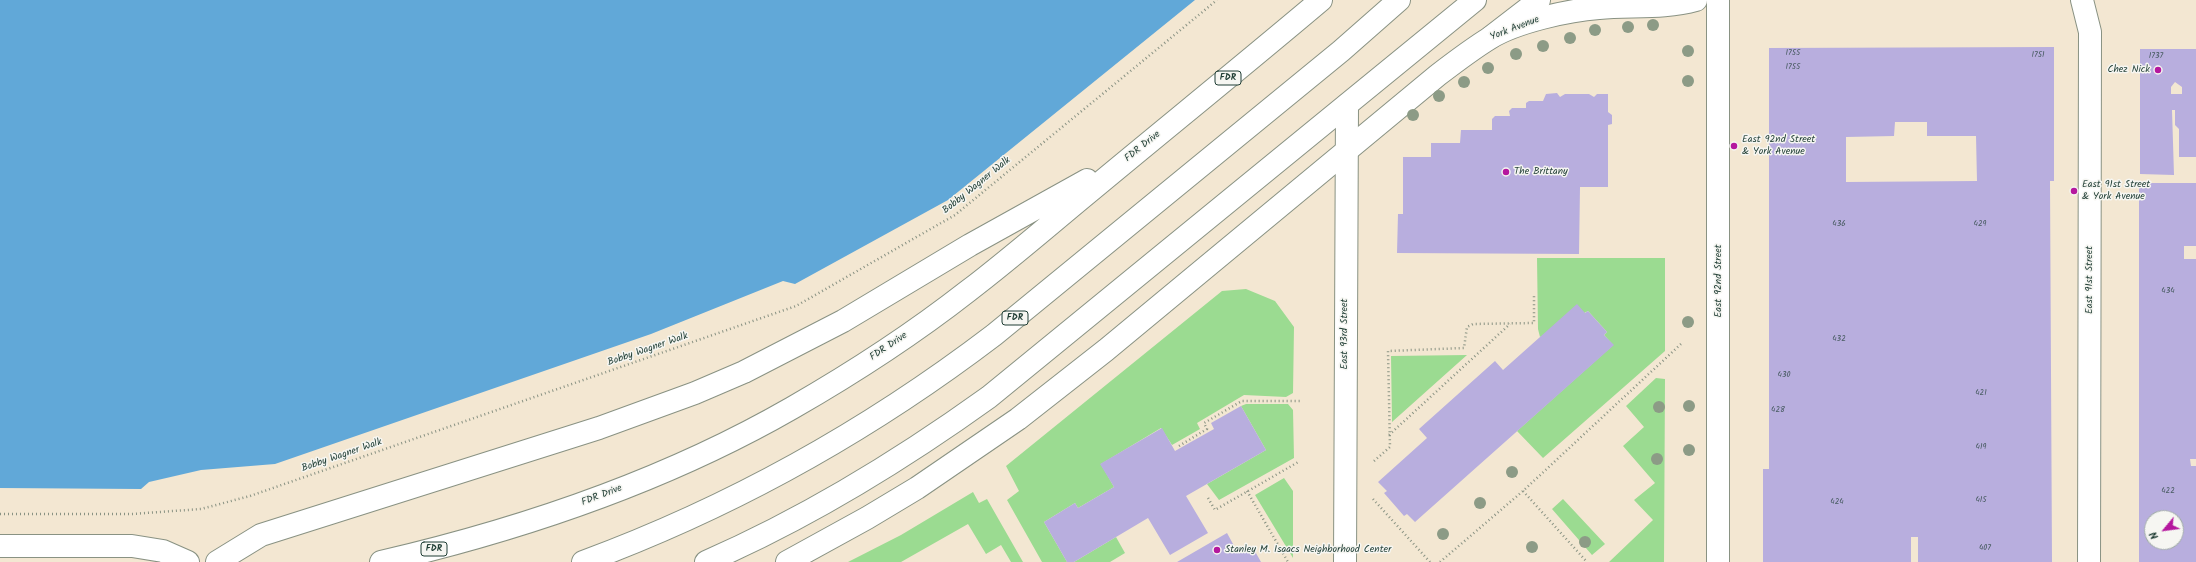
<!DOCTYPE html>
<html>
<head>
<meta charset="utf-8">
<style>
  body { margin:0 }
  #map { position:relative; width:2196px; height:562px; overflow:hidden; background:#f3e7d2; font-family:Kalam,sans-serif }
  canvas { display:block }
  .north { position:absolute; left:2144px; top:510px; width:40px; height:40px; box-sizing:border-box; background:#f6f6f2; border:1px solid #a0aca6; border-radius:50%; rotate:241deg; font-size:11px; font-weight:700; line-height:16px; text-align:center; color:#1f3d34 }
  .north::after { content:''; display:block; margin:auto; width:14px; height:18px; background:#b5179e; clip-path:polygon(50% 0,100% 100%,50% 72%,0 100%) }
</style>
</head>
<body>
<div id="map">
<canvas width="2196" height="562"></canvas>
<div class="north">N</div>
</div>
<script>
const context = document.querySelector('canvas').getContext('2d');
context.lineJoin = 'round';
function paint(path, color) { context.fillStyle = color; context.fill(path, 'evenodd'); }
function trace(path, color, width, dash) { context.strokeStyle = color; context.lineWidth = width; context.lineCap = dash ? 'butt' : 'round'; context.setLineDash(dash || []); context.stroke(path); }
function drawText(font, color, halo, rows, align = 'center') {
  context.font = font + ' Kalam,sans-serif'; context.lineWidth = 3; context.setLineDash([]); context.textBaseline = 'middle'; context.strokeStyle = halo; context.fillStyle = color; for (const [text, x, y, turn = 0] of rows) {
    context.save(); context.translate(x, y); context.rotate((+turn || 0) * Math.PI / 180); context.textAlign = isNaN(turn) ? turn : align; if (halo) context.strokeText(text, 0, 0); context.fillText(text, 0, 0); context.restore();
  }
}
paint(new Path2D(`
  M1537,258h128v93l-122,107 -26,-27 96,-86 -9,-10 3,-3 -19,-21 -48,26 -2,-8z
  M1246,289l29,12 19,26 -1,66 -7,4 -42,-2 -47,28 3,6 -28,16 -11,-17 -60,36 13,23 -36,21 -3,-5 -31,19 23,40h-25l-35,-62 12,-9 -13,-25 216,-175z
  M1467,355l-75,67 -1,-66z
  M1656,378l9,1 -1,183h-55l44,-42 -19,-20 21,-17 -32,-37 21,-19 -18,-21z
  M1246,404h42l5,6 1,48 -75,42 -12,-16 59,-34 -25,-44z
  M1284,478l9,13v67l-38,-63z
  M973,492l6,11 8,-4 36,63h-12l-10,-17 -15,9 -18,-30 -67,38h-53l53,-27z
  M1563,499l42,45 -13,11 -40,-46z
  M1116,537l9,16 -15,9h-36z`), '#9bdb91');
paint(new Path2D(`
  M0,0h1195l-247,200 -153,84 -12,-3 -132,53 -376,130 -74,6 -52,12 -8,7 -141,-1z`), '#61a8d8');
paint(new Path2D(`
  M2054,47v134h-4l2,381h-134v-25h-7v25h-148v-93h6v-421zM1895,122h32v14h49l1,45 -131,1v-45l48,-1z
  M2140,49h56v108h-17v-28l-4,-4v-15h-3l2,65 -34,-1zM2175,82l7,5v7h-11v-7z
  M1557,93l3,4 5,-3h24l5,3 3,-3h11v18l4,3v9l-4,1v62h-28l-1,67 -182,-1 1,-39h5v-57h28v-14h29l1,-13h31v-11l3,-3h15l-1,-5 3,-3h14v-5l3,-2h14l3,-7z
  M2139,183h57v63h-12v13h12v200h-6l1,7h5v96h-57zM2152,518h24v24h-24z
  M1577,304l8,9 3,-2 19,21 -3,3 10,10 -199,177 -8,-8 -3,2 -20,-23 3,-2 -9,-9 49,-44 -8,-9 76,-68 8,9z
  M1241,406l25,44 -80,46 22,37 -38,22 -22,-37 -74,44h-7l-23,-40 31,-19 3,5 36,-21 -14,-23 62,-36 13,23 39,-22 -3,-6z
  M1227,533l11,20 14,-7 9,16h-84z`), '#b8aede');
const minor = new Path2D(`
  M2082,0l8,32 -1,530
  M1345,562l2,-457
  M1718,562v-562`);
const major = new Path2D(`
  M706,562c101,-44 194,-101 283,-165l486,-397
  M787,562l80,-44 50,-30 101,-69 88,-69 332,-275c17,-13 34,-26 52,-37 26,-16 79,-28 109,-30 32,-3 65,1 97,-8`);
const highway = new Path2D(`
  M1491,37l48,-37
  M0,546h132l31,5 25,11
  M217,562l44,-27 338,-107 96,-35 49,-21 99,-51 127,-76 117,-65
  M381,562c142,-33 284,-81 411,-154 61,-35 121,-74 176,-117 42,-32 81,-66 121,-99 77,-64 155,-127 232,-192
  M583,562c149,-55 285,-131 411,-227l347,-284 58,-51`);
trace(minor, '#899283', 24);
trace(major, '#899283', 24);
trace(highway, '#899283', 24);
trace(new Path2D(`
  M1389,435l121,-111
  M1179,446l28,-17 -3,-6 38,-22h58
  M1374,461l16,-14 -2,-96 76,-3 3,-21 6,-3 61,-1v-27
  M1247,491l41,71
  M1523,491l64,71
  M1208,498l7,12 85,-49
  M1373,499l57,63
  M0,514h132l69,-5 49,-13 546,-190 159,-91 262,-215
  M1440,562l83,-71 158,-147`), '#899283', 2.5, [1, 3]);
trace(minor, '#fff', 22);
trace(major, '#fff', 22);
trace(highway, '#fff', 22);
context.fillStyle = '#8c9b86';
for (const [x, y] of [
  [1653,25],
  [1628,27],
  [1595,30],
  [1570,38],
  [1543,46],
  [1688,51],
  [1516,54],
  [1488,68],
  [1688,81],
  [1464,82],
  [1439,96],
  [1413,115],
  [1688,322],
  [1689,406],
  [1659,407],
  [1689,450],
  [1657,459],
  [1512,472],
  [1480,503],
  [1443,534],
  [1585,542],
  [1532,547]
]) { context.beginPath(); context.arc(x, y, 6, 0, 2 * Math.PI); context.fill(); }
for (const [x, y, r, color] of [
  [2158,70,4,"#b5179e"],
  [1734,146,4,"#b5179e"],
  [1506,172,4,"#b5179e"],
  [2074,191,4,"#b5179e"],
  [1217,550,4,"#b5179e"]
]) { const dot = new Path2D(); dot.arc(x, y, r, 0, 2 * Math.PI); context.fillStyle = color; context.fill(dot); trace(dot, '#f6f6f2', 1.5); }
drawText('8px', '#45595e', null, [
  ["1755",1793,54],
  ["1751",2038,56],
  ["1737",2156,57],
  ["1755",1793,68],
  ["436",1839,225],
  ["429",1980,225],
  ["434",2168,292],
  ["432",1839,340],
  ["430",1784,376],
  ["421",1981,394],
  ["428",1778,411],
  ["419",1981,448],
  ["422",2168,492],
  ["415",1981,501],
  ["424",1837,503],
  ["407",1985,549]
]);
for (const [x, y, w] of [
  [1228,78,26],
  [1015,318,26],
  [434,549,26]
]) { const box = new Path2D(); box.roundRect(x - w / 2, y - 7, w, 14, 3); context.fillStyle = '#f6f6f2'; context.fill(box); trace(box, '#1f3d34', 1); }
drawText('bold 9px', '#1f3d34', null, [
  ["FDR",1228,78],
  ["FDR",1015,318],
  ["FDR",434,549]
]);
drawText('10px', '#1f3d34', '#f6f6f2', [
  ["York Avenue",1515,29,-21],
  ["FDR Drive",1143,147,-39],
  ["Bobby Wagner Walk",977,186,-39],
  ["East 91st Street",2090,280,-90],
  ["East 92nd Street",1719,281,-90],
  ["East 93rd Street",1345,334,-90],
  ["FDR Drive",889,347,-34],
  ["Bobby Wagner Walk",648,350,-19],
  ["Bobby Wagner Walk",342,456,-19],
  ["FDR Drive",602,496,-21]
]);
drawText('10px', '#1f3d34', '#f6f6f2', [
  ["Chez Nick",2150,70,"right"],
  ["East 92nd Street",1742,140],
  ["& York Avenue",1742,152],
  ["The Brittany",1514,172],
  ["East 91st Street",2082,185],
  ["& York Avenue",2082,197],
  ["Stanley M. Isaacs Neighborhood Center",1225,550]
], 'left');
</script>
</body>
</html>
